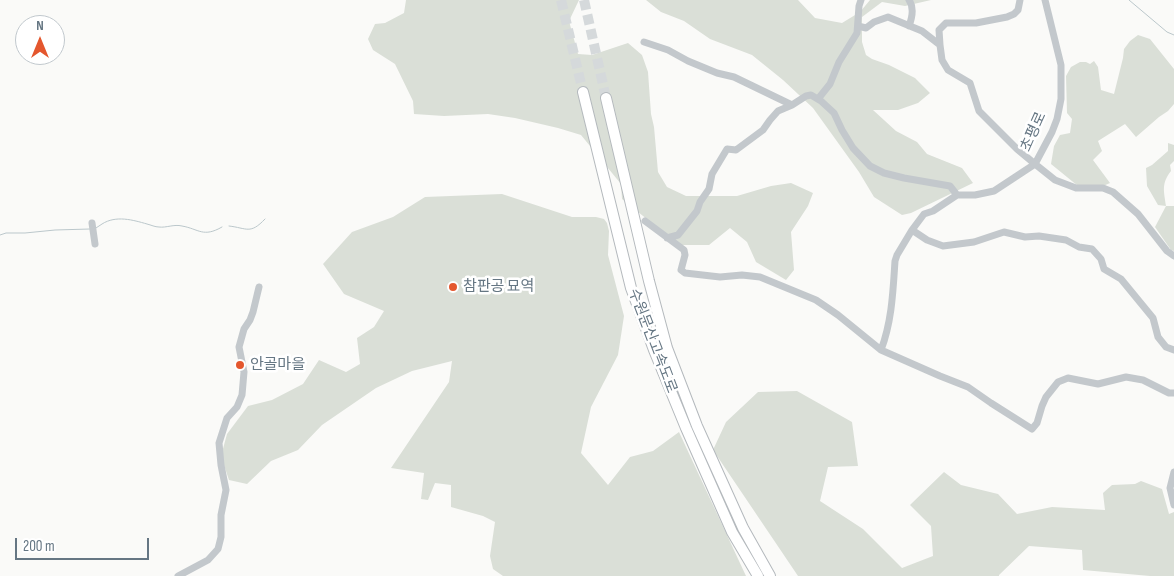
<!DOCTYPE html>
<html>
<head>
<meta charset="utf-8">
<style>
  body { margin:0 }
  #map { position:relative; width:1174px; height:576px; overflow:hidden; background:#fafaf8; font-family:"Sofia Sans Condensed",sans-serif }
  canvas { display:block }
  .north { position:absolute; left:15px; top:15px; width:50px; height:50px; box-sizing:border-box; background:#fff; border:1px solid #c1c8cd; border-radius:50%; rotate:0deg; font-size:14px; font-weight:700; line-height:20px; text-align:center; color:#657683 }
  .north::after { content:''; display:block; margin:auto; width:18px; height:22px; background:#e4572e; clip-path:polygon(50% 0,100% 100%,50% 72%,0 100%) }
  .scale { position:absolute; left:15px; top:538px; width:134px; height:22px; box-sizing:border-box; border:2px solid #657683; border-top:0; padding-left:6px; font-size:15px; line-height:18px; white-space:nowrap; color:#657683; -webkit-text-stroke:4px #fff; paint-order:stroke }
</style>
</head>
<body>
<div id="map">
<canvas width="1174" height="576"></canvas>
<div class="north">N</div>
<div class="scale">200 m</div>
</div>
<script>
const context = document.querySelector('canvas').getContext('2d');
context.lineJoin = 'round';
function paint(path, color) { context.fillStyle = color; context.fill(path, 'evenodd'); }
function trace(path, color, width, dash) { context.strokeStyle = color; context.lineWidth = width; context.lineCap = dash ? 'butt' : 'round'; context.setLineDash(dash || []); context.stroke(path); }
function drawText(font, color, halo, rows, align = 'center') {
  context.font = font + ' "Sofia Sans Condensed","Noto Sans KR",sans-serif'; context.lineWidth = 5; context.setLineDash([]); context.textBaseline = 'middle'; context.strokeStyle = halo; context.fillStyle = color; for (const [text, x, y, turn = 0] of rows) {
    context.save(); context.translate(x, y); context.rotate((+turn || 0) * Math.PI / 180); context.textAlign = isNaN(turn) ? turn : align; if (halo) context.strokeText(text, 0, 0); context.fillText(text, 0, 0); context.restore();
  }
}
paint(new Path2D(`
  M406,0h173l-10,21 9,33 14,1 36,-12 14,12 6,17 3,42 3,13 4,45 9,15 19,9h51l34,-10 20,-3 22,10 -5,13 -17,26 3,38 -8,10 -30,-18 -9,-20 -17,-14 -21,17h-30l-57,-46 -1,-15 -40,-49 -23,-7 -43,-10 -27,-4 -44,2 -30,-2 -1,-13 -18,-37 -22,-14 -5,-11 7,-15 10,-1 19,-10z
  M646,0h152l17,18 27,5 18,-11 10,-12h61l-26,6 -23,-4 -20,15v25l4,13 6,4 17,6 26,13 15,15 -12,10 -20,7h-25l23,21 21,11 10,12 35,14 11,15 -62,30 -9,2 -28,-18 -15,-25 -46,-64 -30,-28 -31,-25 -42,-16 -26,-18 -23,-9z
  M1138,35l12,4 24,30v35l-6,7 -9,6 -23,20 -11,-13 -27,17 4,10 -9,9 17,23 -9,4 -23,-1 -27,-22 3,-18 6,-11 10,-2 2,-14 -5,-6 -1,-37 5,-9 9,-5h6l4,2 4,-3 4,6 3,23 13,4 9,-36 1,-9 6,-8z
  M1168,143l6,2v16l-4,4 1,6c-10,13 -7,20 -5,35h8v45l-3,-1 -16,-23 11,-21 -8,-1 -11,-19 -1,-18 6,-3 16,-14z
  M502,194l70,23h24l8,2 3,4 2,8 -1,24 16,61 -6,39 -27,52 -10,46 27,32 22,-28 23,-6 26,-19 67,144h-243l-10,-7 -3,-13 5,-34 -12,-6 -32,-9v-22l-16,-2 -7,17 -7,-1 3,-26 -33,-5 58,-86 3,-21 -40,10 -36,17 -54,37 -24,25 -27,11 -24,23 -18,-4 -8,-24 6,-22 21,-28 24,-6 31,-16 16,-24 27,12 14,-8 -3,-26 17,-11 10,-16 -40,-17 -21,-30 29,-32 41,-15 32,-20z
  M797,391l55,31 6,44 -30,1 -8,34 43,28 39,39 31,-12 -2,-30 -21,-21 34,-33 17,13 37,9 19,20 35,-7 53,3 -2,-17 9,-8 23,-1 6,-3 21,8 7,25 5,-2v64h-24l-67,-6 -1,-20 -53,-4 -30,29v1h-201l-85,-126 13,-28 32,-30z`), '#dadfd7');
trace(new Path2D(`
  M1129,0l38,32 7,3
  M229,226c18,2 21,9 36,-7
  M96,228c2,-1 4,-3 6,-4 14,-9 31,-4 45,0 4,1 8,3 12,3 7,1 15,-3 23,-1 17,3 21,12 40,1
  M0,235l6,-2h19l30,-3 35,-1`), '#bbc7cb', 1);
trace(new Path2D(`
  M561,0l22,92
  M584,0l22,98`), '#d5d9db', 10, [10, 5]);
const highway = new Path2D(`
  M583,92l48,196 23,62 32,78 46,104 26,44
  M606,98l43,183 18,67 30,78 46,102 27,48`);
trace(highway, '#b4b9bd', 12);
trace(new Path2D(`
  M909,0c5,7 3,18 0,26
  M1045,0l16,65v34l-4,20 -5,13 -17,32 -41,27 -19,4h-18l-24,16 -9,3 -12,16 15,10 16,6 31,-4 30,-10 21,5 14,-1 27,4 13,7 13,2 9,10 3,10 17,10 32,39 5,19 8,10 8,3
  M858,26l8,2 8,-6 14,-5 34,14 18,14 -1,-15 7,-7h30l31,-6 7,-3 4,-4 2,-10
  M644,42l24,8 20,11 29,12 17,4 58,28
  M940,45l2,15 6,10 22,13 9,28 38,38 18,15 20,16 21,8h27l10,4 25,22 29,37 7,5
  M818,99l12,-15 9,-22 18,-29 2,-27 2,-6
  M645,221l39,29 1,5 -4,15 4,3 35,4 22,-2 18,2 56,23 22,15 43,35 59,26 28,11 23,16 41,26 5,-6 5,-17 4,-9 12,-15 10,-4 30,6 28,-7 17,3 26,13h5
  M92,223l3,21
  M667,238l11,-3 19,-24 3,-9 9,-13 3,-15 15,-25 9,1 27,-20 7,-10 8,-9 14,-6 14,-9 5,-1 10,6 13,12 8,17 11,18 17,18 14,7 20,5 46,8 7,9
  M881,350c11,-29 12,-59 14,-89l2,-6 15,-25
  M1174,472l-4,16 4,17
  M178,576l30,-16 10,-11 3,-12v-22l5,-25 -5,-25 -2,-22 8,-25 10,-11 5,-12 2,-23 -5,-25 5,-18 6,-9 3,-8 6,-25`), '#c3c8cc', 7);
trace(highway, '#fff', 10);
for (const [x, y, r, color] of [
  [453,287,5,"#e4572e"],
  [240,365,5,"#e4572e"]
]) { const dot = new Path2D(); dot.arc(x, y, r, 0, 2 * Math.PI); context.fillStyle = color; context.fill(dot); trace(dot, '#fff', 2); }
drawText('15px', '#657683', '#fff', [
  ["초평로",1034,132,-66],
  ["수원문산고속도로",652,341,69]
]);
drawText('15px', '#657683', '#fff', [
  ["참판공 묘역",463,287],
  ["안골마을",250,365]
], 'left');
</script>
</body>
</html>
